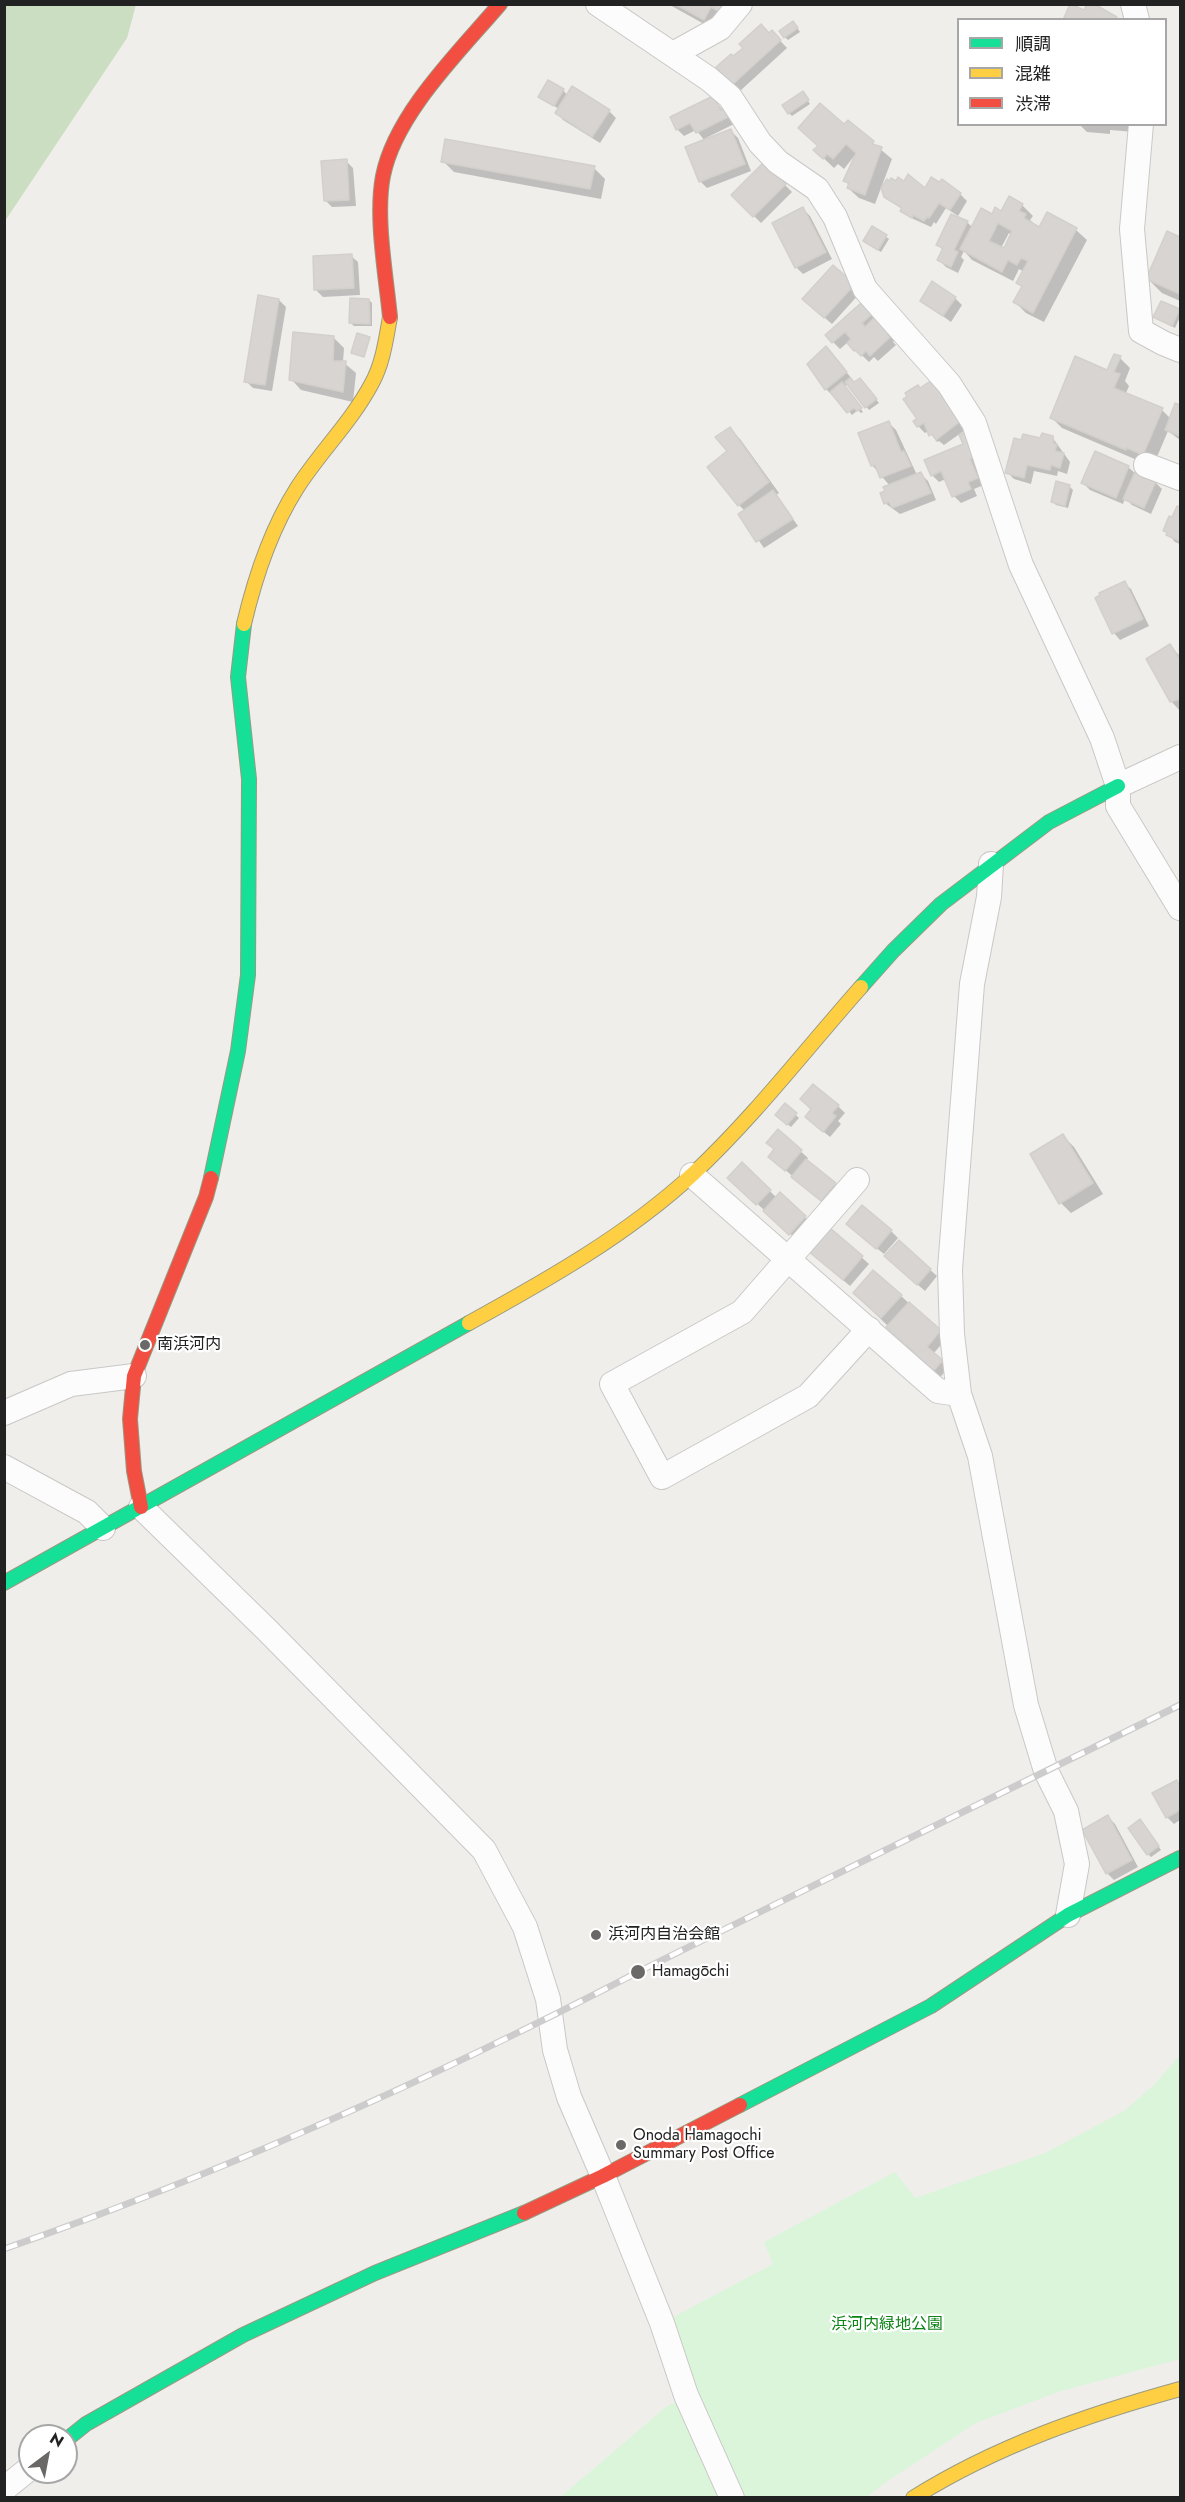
<!DOCTYPE html>
<html>
<head>
<meta charset="utf-8">
<style>
  body { margin:0 }
  #map { position:relative; width:1185px; height:2502px; overflow:hidden; background:#f0eeeb; font-family:Jost,"Noto Sans JP",sans-serif }
  canvas { display:block }
  .frame { position:absolute; inset:0; border:6px solid #222; pointer-events:none }
  .legend { position:absolute; left:957px; top:18px; width:210px; height:108px; box-sizing:border-box; background:#fff; border:2px solid #a7a7a7; margin:0; padding:8px 10px; list-style:none; font-size:18px; color:#222 }
  .legend li { display:flex; align-items:center; gap:12px; height:30px }
  .legend b { width:30px; border:2px solid #a7a7a7 }
  .north { position:absolute; left:18px; top:2424px; width:60px; height:60px; box-sizing:border-box; background:#fff; border:2px solid #a7a7a7; border-radius:50%; rotate:32deg; font-size:16px; font-weight:700; line-height:24px; text-align:center; color:#222 }
  .north::after { content:''; display:block; margin:auto; width:21px; height:27px; background:#6a6968; clip-path:polygon(50% 0,100% 100%,50% 72%,0 100%) }
</style>
</head>
<body>
<div id="map">
<canvas width="1185" height="2502"></canvas>
<div class="frame"></div>
<ul class="legend">
<li><b style="height:8px;background:#16e098"></b>順調</li>
<li><b style="height:8px;background:#ffcf43"></b>混雑</li>
<li><b style="height:8px;background:#f24e42"></b>渋滞</li>
</ul>
<div class="north">N</div>
</div>
<script>
const context = document.querySelector('canvas').getContext('2d');
context.lineJoin = 'round';
function paint(path, color) { context.fillStyle = color; context.fill(path, 'evenodd'); }
function trace(path, color, width, dash) { context.strokeStyle = color; context.lineWidth = width; context.lineCap = dash ? 'butt' : 'round'; context.setLineDash(dash || []); context.stroke(path); }
function drawText(font, color, halo, rows, align = 'center') {
  context.font = font + ' Jost,"Noto Sans JP",sans-serif'; context.lineWidth = 4.5; context.setLineDash([]); context.textBaseline = 'middle'; context.strokeStyle = halo; context.fillStyle = color; for (const [text, x, y, turn = 0] of rows) {
    context.save(); context.translate(x, y); context.rotate((+turn || 0) * Math.PI / 180); context.textAlign = isNaN(turn) ? turn : align; if (halo) context.strokeText(text, 0, 0); context.fillText(text, 0, 0); context.restore();
  }
}
paint(new Path2D(`
  M5,4l131,1 -9,33 -122,183z`), '#cbdec1');
paint(new Path2D(`
  M1180,2055v304l-122,33 -82,31 -93,61 -16,13 -308,1 107,-91 20,-11 -24,-73 111,-59 -9,-22 131,-70 20,26 130,-45 79,-42 30,-26z`), '#daf5da');
paint(new Path2D(`
  M668,4h57l-10,26z
  M796,26l4,6 -12,8 -3,-3z
  M772,32l15,16 -47,43 -22,-24z
  M563,90l5,6 41,15 7,7 -16,25 -37,-23 -6,-7 2,-4 -16,-10z
  M805,96l5,8 -18,12 -3,-3z
  M713,98l21,26 -28,14 1,2 24,-9 7,7 13,33 -44,17 -7,-7 5,-40 -9,-11 -12,6 -7,-7z
  M848,122l44,37 -17,45 -16,-6 -11,-10 1,-3 -4,-4 10,-26 -11,14 -6,-5 -4,4 -19,-18z
  M1136,124l-1,8 -25,-2v4l-23,-2 -7,-7z
  M346,161l7,7 3,38 -24,1 -7,-7z
  M443,161l151,7 11,11 -4,20 -147,-27z
  M764,164l28,28 -31,31 -28,-28z
  M925,190l35,4 7,7 -9,15 -12,-8 -10,16 -2,-2 -3,5 -22,-10 -6,-7 -18,-14z
  M1022,205l11,11 -3,4 10,9 7,-15 29,16 11,10 -43,82 -18,-9 -11,-11 8,-15 -5,-4 6,-11 -5,-3 -6,12 -41,-21 -8,-9 -3,6 3,3 -6,13 -12,-6 -7,-7 4,-10 -5,-5 14,-29 15,6 6,6 19,-12zM1009,233l3,2 -8,15 -3,-2z
  M803,209l7,7 22,43 -29,15 -7,-7z
  M872,228l17,11 -8,13 -14,-9z
  M1168,233l12,6v62l-18,-8 -14,-14z
  M351,256l7,6 2,33 -37,2 -7,-7z
  M834,267l27,25 -29,32 -21,-18z
  M955,298l7,7 -11,17 -29,-21z
  M279,300l7,7 -14,84 -19,-3 -7,-7z
  M369,300l3,3v23h-18l-3,-3z
  M861,305l34,35 -2,2 3,3 -18,16 -4,-4 -5,5 -21,-20 -8,7 -13,-13z
  M1179,311l1,6 -5,11 -20,-11z
  M333,337l11,11 -1,14 13,11 -3,29 -52,-12 -10,-11z
  M826,348l27,32 -2,1 3,3 9,-1 16,20 -10,7 -21,-26 -4,3 19,25 -2,1 -3,-3 -6,5 -17,-20 -2,1 -7,-7 -17,-25z
  M1120,358l10,10 -5,13 4,5 -3,7 36,17 9,9 5,-14 4,2v33l-12,-9 -14,33 -17,-4 -75,-32 -11,-11 57,-45z
  M920,390l48,38 -24,17 -5,-4 -2,1 -8,-11 -4,2 -7,-7z
  M889,423l7,7 21,45 4,-1 7,7 8,19 -36,14 -15,-11 5,-17 -18,-21z
  M730,429l10,10 39,54 -3,2 22,31 -34,22 -24,-34 5,-3 -6,-6 -10,-53z
  M1052,437l18,25 -3,12 -9,-3 -1,5 -23,-5 -3,13 -17,-5 -7,-7 34,-32z
  M965,445l16,19 3,21 -10,4 3,7 -16,7 -7,-7 -8,-17 -7,3 -7,-7z
  M1128,467l8,7 19,8 7,7 -11,25 -19,-9 -7,-7 -2,6 -33,-14 -7,-7z
  M1070,487l3,3 -5,18 -12,-3 -3,-3z
  M1178,508l2,1v35l-5,-2 -10,-12z
  M1124,583l7,6 18,37 -29,14 -6,-7z
  M1170,646l10,10v55l-9,-10z
  M785,1105l14,13 -8,9 -11,-9z
  M838,1106l7,7 -7,8 3,3 -11,13 -17,-14v-14z
  M778,1131l30,27 -2,3 35,30 -12,16 -52,-44z
  M1063,1136l11,11 29,47 -32,19 -10,-10z
  M742,1164l35,34 3,-4 32,30 -15,16 -68,-62z
  M830,1229l39,35 -19,22 -33,-28z
  M855,1231h36l7,7 -14,16z
  M899,1242l38,34 -12,15 -32,-28z
  M901,1296l46,42 -14,16 15,14 -11,13 -19,-26 -57,-55z
  M1176,1781l4,5v34l-6,4 -7,-7z
  M1108,1817l7,7 23,43 -24,13 -7,-7z
  M1143,1824l18,26 -10,7 -3,-3z`), '#0003');
const building = new Path2D(`
  M675,4h49l-4,8 -9,-5 -7,13z
  M1070,4l14,6 3,-6h7l23,13 -2,3h-52z
  M793,21l5,7 -14,10 -5,-7z
  M761,24l8,9 3,-3 9,10 -49,45 -16,-18 15,-13 2,2 10,-8 -4,-4z
  M548,80l16,9 -10,17 -16,-9z
  M572,86l38,24 -18,27 -37,-24z
  M803,91l6,9 -21,14 -6,-9z
  M713,96l8,15 4,-2 3,8 -32,16 -6,-10 -14,7 -6,-13z
  M820,103l24,21 4,-4 26,21 -2,3 10,3 -17,48 -18,-7 2,-5 -6,-2 13,-28 -10,-9 -13,15 -6,-5 -4,5 -10,-9 5,-4 -20,-18z
  M731,129l14,35 -46,18 -14,-35z
  M445,139l150,27 -5,23 -149,-27z
  M347,159l2,41 -25,1 -3,-40z
  M764,162l22,22 -33,33 -22,-22z
  M908,174l17,14 6,-11 8,5 3,-3 19,14 -11,17 -11,-7 -10,15 -2,-1 -3,4 -11,-6 -1,3 -12,-7 2,-3 -18,-11 -3,-9 6,-9 2,2 2,-3 5,3 2,-4 6,4z
  M1009,196l14,8 -4,7 7,3 -2,4 15,9 8,-15 30,16 -44,85 -20,-11 9,-16 -6,-3 12,-22 -7,-3 -4,7 -9,-5 -6,12 -42,-23 21,-41 11,6 3,-7 6,4zM998,223l14,8 -8,17 -15,-7z
  M803,207l23,45 -31,16 -23,-45z
  M951,214l17,7 -14,29 4,2 -7,15 -14,-7 6,-12 -7,-3z
  M872,226l15,9 -9,15 -15,-9z
  M1167,231l13,6v57l-34,-15z
  M352,254l2,34 -40,2 -1,-34z
  M833,265l22,19 -31,34 -22,-19z
  M932,281l24,16 -13,19 -23,-15z
  M258,295l21,4 -14,86 -21,-3z
  M350,298l19,1 1,25 -21,-1z
  M1161,301l19,8 -8,17 -19,-9z
  M861,303l11,11 -10,9 3,4 10,-10 15,16 -2,2 2,2 -20,19 -4,-5 -5,5 -6,-6 -1,1 -7,-8 4,-4 -6,-7 -13,11 -7,-8z
  M293,332l41,4 -1,25h13l-3,31 -54,-12z
  M357,333l13,4 -6,20 -13,-4z
  M826,346l21,26 -22,18 -18,-26z
  M1114,354l7,2 -7,16 6,2 -6,14 49,20 -20,47 -16,-7 -1,2 -76,-32 25,-62 32,14z
  M850,378l4,4 6,-4 17,21 -12,9 -20,-26z
  M932,380l30,40 -26,20 -4,-6 -3,2 -5,-13 -7,4 -4,-6 4,-2 -14,-20 4,-2 -2,-4 13,-8 2,3z
  M842,382l20,26 -5,3 -3,-3 -7,5 -17,-21z
  M1175,403l5,2v31l-15,-6z
  M889,421l12,31 3,-1 7,15 -31,12 -5,-13 -4,1 -13,-33z
  M730,427l39,55 -31,24 -31,-39 20,-16 -12,-14z
  M965,432l11,25 -6,2 8,19 -10,4 3,7 -19,8 -11,-26 -10,5 -7,-16 39,-16 -4,-9z
  M1042,433l11,3 1,8h3l-2,7 9,2 -4,15 -9,-3 -1,5 -23,-5 -3,13 -19,-5 9,-35 7,2 2,-6 17,4z
  M1095,451l34,15 -13,32 -35,-15z
  M921,472l10,21 -39,15 -3,-6 -5,2 -4,-11 5,-2 -2,-4z
  M1135,472l21,9 -12,27 -21,-9z
  M1056,481l14,4 -5,21 -14,-4z
  M773,490l20,29 -37,23 -18,-28z
  M1177,506l3,1v34l-14,-6 1,-3 -4,-1 6,-15 3,1z
  M1125,581l18,38 -31,15 -17,-36 5,-3 -1,-2z
  M1170,644l9,14 1,-1v42l-10,3 -24,-43z
  M813,1084l26,21 -7,8 4,3 -13,16 -18,-15 6,-8 -11,-10z
  M785,1103l12,10 -10,12 -12,-10z
  M778,1129l24,21 -17,21 -17,-14 6,-8 -8,-6z
  M1063,1134l30,49 -34,21 -29,-50z
  M806,1159l30,24 -15,18 -30,-24z
  M742,1162l29,28 -15,15 -29,-27z
  M780,1192l26,24 -17,19 -26,-24z
  M862,1205l30,25 -16,19 -30,-25z
  M829,1227l34,29 -20,24 -35,-29z
  M899,1240l32,29 -14,16 -33,-29z
  M873,1270l29,25 -21,23 -28,-25z
  M909,1302l32,28 -14,17 16,13 -14,16 -17,-16 5,-5 -31,-28z
  M1177,1780l3,7v23l-14,8 -14,-25z
  M1108,1815l24,45 -26,14 -24,-44z
  M1140,1819l19,27 -12,9 -19,-27z`);
paint(building, '#d7d4d2');
trace(building, '#d3d0cc', 1.5);
const street = new Path2D(`
  M598,4l111,75 21,18 30,46 18,19 39,27 18,28 30,72 84,95 25,39 47,142 81,173 16,48v20l62,102
  M1133,4l4,16
  M673,54l47,-26 20,-24
  M1141,124l-9,105 9,102 22,12 17,7
  M1146,465l34,13
  M1118,786l62,-29
  M991,864l-2,33 -17,87 -22,285 2,65 7,60 21,62 46,249 20,66 20,40 11,53 -9,51
  M692,1175l246,216 21,3
  M857,1180l-115,132 -130,72 50,93 146,-81 61,-67
  M4,1413l67,-29 63,-8
  M4,1467l83,45 16,16
  M141,1507l126,123 217,220 41,77 23,72 7,51 14,47 34,79 59,147 24,72 46,103
  M4,2489l26,-21`);
const fast = new Path2D(`
  M861,987l32,-36 48,-47 108,-82 69,-36
  M211,1178l27,-127 10,-76 1,-196 -11,-102 6,-53
  M4,1583l465,-260
  M740,2105l191,-99 137,-91 112,-57
  M66,2440l20,-16 157,-89 132,-62 149,-60`);
const slow = new Path2D(`
  M244,624c11,-47 27,-95 53,-136 23,-36 55,-67 75,-105 11,-20 14,-44 18,-66
  M469,1323c78,-43 158,-88 224,-149 61,-57 113,-125 168,-187
  M913,2498c83,-52 173,-83 267,-109`);
const jam = new Path2D(`
  M390,317c-4,-42 -15,-100 -7,-141 12,-62 77,-125 117,-172
  M141,1507l-7,-36 -4,-52 4,-43 72,-179 5,-19
  M524,2213l79,-37 137,-71`);
trace(street, '#c9c8c7', 26);
trace(fast, '#999a82', 16);
trace(slow, '#999a82', 16);
trace(jam, '#999a82', 16);
trace(street, '#fdfcfc', 24);
trace(fast, '#16e098', 14);
trace(slow, '#ffcf43', 14);
trace(jam, '#f24e42', 14);
const rail = new Path2D(`
  M4,2249c218,-76 430,-171 634,-277l542,-267`);
trace(rail, '#ccc', 7);
trace(rail, '#fff', 4.5, [14]);
for (const [x, y, r, color] of [
  [145,1345,6,"#6a6968"],
  [596,1935,6,"#6a6968"],
  [638,1972,8,"#6a6968"],
  [621,2145,6,"#6a6968"]
]) { const dot = new Path2D(); dot.arc(x, y, r, 0, 2 * Math.PI); context.fillStyle = color; context.fill(dot); trace(dot, '#fff', 2); }
drawText('16px', '#222', '#fff', [
  ["南浜河内",157,1345],
  ["浜河内自治会館",608,1935],
  ["Hamagōchi",652,1972],
  ["Onoda Hamagochi",633,2136],
  ["Summary Post Office",633,2154]
], 'left');
drawText('16px', '#0c8416', '#fff', [
  ["浜河内緑地公園",887,2325]
]);
</script>
</body>
</html>
